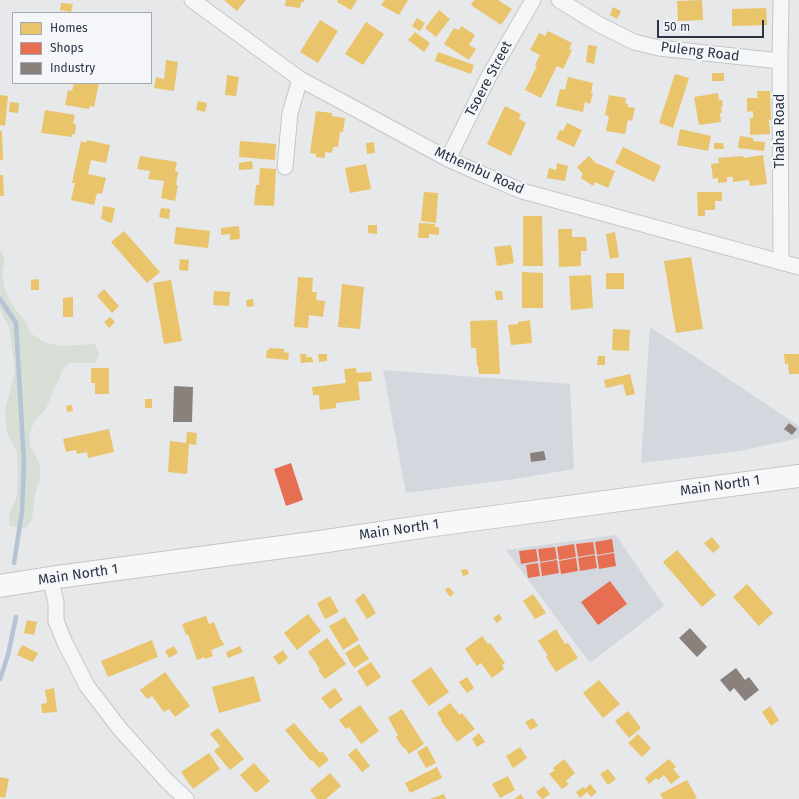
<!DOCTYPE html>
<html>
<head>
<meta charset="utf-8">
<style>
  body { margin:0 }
  #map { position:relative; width:799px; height:799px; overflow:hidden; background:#e6e8ea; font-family:"Fira Sans",sans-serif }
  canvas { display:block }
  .legend { position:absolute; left:12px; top:12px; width:140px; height:72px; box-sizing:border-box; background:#f4f6f9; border:1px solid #a4a8b1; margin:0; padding:5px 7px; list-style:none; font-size:12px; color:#2b3445 }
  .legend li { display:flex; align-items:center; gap:8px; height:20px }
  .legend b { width:20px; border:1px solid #a4a8b1 }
  .scale { position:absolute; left:657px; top:20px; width:107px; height:18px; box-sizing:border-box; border:2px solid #2b3445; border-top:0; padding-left:5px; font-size:12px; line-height:14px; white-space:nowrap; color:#2b3445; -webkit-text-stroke:3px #f4f6f9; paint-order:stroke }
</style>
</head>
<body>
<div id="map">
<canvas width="799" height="799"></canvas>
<ul class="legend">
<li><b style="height:11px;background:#e9c46a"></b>Homes</li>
<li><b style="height:11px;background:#e76f51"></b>Shops</li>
<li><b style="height:11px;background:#8a817c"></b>Industry</li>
</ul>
<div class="scale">50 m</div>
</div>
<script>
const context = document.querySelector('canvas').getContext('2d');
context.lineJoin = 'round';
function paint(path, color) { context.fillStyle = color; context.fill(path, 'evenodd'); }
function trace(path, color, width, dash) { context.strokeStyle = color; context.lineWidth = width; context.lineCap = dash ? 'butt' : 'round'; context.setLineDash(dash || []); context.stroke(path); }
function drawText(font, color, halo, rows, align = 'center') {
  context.font = font + ' "Fira Sans",sans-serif'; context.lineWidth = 4; context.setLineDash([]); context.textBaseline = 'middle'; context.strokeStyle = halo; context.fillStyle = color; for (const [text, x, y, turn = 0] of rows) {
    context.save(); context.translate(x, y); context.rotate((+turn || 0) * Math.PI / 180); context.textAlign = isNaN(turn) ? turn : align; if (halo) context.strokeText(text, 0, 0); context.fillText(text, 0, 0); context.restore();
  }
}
paint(new Path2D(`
  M650,327l149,99v12l-59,13 -99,12z
  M383,370l187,14 4,85 -60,10 -108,14z
  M616,535l48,71 -74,57 -84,-113z`), '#d4d7dd');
paint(new Path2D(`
  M0,250l5,10 -3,13 2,13 5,13 6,10 11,13 4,11 14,9 17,4 34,-2 4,10 -4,9h-25l-8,6 -3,11 -6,10 -5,15 -5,7 -8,8 -6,15 1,12 6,10 4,9v14l-5,14 -3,26 -6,8 -16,-2 -1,-11 8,-20 1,-22 -1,-20 -10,-21 -2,-21 10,-40 -5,-41 -10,-21z`), '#d6ded6');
paint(new Path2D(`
  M224,0h22l-9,11z
  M286,0h18v2h-3l-1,6 -15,-2z
  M338,0h19l-6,10 -14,-8z
  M385,0h23l-9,15 -18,-10z
  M474,0h24l14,9 -11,16 -30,-20z
  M702,0l1,20 -25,1 -1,-20z
  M61,3l12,1 -2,8 -11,-2z
  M613,7l8,4 -4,8 -7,-4z
  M766,8l1,17 -35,1v-17z
  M439,10l11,9 -14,18 -11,-9z
  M417,18l8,5 -5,8 -8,-5z
  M320,20l18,11 -20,32 -18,-11z
  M366,22l18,12 -21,31 -18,-11z
  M461,26l14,9 -6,10 7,4 -7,11 -25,-16 10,-16 5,2z
  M548,31l24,12 -3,6 3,1 -9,19 -6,-3 -16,32 -16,-8 12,-24 -2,-1 5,-10 -10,-5 9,-17 6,3z
  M415,32l15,11 -6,9 -16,-12z
  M588,45l9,1 -3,18 -8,-2z
  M438,52l36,13 -3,9 -36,-13z
  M166,60l12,2 -4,29 -20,-3 2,-11 8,2z
  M712,73h12v8h-12z
  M675,74l14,4 -16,50 -14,-5z
  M227,75l12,2 -3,19 -11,-1z
  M568,77l25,6 -2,10h2l-3,11 -5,-2 -2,10 -27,-6 4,-17 5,1z
  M74,83h25l-5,24 -4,-1 -1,3 -24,-4 3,-15 4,1z
  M757,91h13l1,29h-2l1,14 -20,1v-17h3v-7l-6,1v-14h11z
  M718,93l1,7h3l1,6h-2l1,7h-2l1,9 -22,3 -5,-28z
  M0,95l8,1 -3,30 -5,-1z
  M609,95l17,3 -1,5 3,1v3l7,1 -3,13 -4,-1 -3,14 -19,-3 3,-15 -4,-1z
  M198,101l9,2 -2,9 -9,-2z
  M10,102l9,1 -1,10 -9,-1z
  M505,106l16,8 -2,5 7,4 -15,33 -24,-12z
  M45,110l30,5 -2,8 3,1 -1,10h-3v3l-31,-4z
  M316,111l16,2v3l13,2 -2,14h-3l-2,15h-5l-1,6 -7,-1v6l-9,-1v-3l-6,-1z
  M567,123l15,7 -8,17 -18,-8 4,-9 3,1z
  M680,129l31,7 -3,15 -31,-6z
  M0,131h2l1,29h-3z
  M740,136l13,2v3l12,1 -1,9 -26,-3z
  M87,140l23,5 -4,18 -15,-3 -3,14 18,4 -4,16 -5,-1 -3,12 -23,-5 4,-17h-3l9,-42 5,2z
  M240,141l36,3 -1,16 -36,-3z
  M374,142l1,11 -8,1 -1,-11z
  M714,143h9l1,6h-10z
  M623,147l38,19 -7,16 -39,-19z
  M763,155l4,29 -17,2 -1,-6 -16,2v-5h-6v5l-9,1v-5l-5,1 -2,-15 8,-1 -1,-5 25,-2 1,2z
  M140,156l37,6 -2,9 3,1 -2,13h2l-3,16 -14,-3 3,-17 -16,-2 2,-8 -13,-2z
  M589,156l7,7 19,8 -7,17 -13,-6 -2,4 -12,-8 2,-4 -6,-7z
  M252,161l1,8 -14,1v-7z
  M557,163l11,3 -3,15 -18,-3 2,-10 7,2z
  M366,164l5,25 -21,4 -5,-25z
  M260,168l16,1 -2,37 -20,-1 2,-20h3z
  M0,175h3l1,21h-4z
  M424,192l14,1 -2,30 -15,-2z
  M697,192h25v9h-7v9h-10v6h-7z
  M103,206l12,2 -3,15 -7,-2v-1l-4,-1z
  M161,208l9,1 -1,10 -10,-2z
  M523,216h19l1,50h-20z
  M419,223l16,1v3h4v8l-10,-1v4h-11z
  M368,225h9v9l-9,-1z
  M239,226l1,13 -10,1v-6l-9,1v-7z
  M176,227l34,4 -2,17 -34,-4z
  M558,229h14v8h14l1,14h-6v15l-22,1z
  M124,231l36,41 -13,11 -36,-41z
  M615,232l4,25 -9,2 -4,-25z
  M511,245l3,18 -17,3 -3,-19z
  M691,257l12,72 -27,4 -12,-72z
  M180,259l9,1 -1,11 -9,-1z
  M522,272l21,1v35h-21z
  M606,273h18v16h-18z
  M591,275l2,33 -22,2 -2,-34z
  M298,277l15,1 -1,14h5l-1,8 9,1 -2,16 -14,-2 -1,13 -14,-1z
  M39,279v11h-8v-10z
  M171,280l11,61 -18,3 -11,-61z
  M342,284l22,3 -4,42 -22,-2z
  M104,289l15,17 -7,7 -15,-17z
  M214,291l16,1 -1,14 -16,-1z
  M495,291h7l1,9h-7z
  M73,297v20h-10v-19z
  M253,299l1,7 -7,1 -1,-7z
  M110,317l5,5 -6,6 -5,-6z
  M497,320l3,54h-21l-1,-8h-1l-1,-18h-5l-1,-27z
  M530,320l2,23 -21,2 -3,-20 10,-1v-2z
  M613,329l17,1 -1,21 -17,-1z
  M269,348l15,1v3l5,1 -1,7 -22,-2 1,-8h2z
  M300,354h6v3h6l1,5 -12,1z
  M318,354h9v7l-8,1z
  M784,354h15v20h-10l-1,-10h-3z
  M598,356h7v9h-8z
  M91,368h18v26h-14v-11h-4z
  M356,368l1,5 14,-1 1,9 -14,1 2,18 -24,3v5l-16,2 -1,-15h-6l-1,-8 34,-4 -2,-14z
  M630,374l5,20 -9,2 -3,-12 -17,4 -2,-8z
  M145,399h7v9h-7z
  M72,405l1,6 -6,1 -1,-6z
  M109,429l5,23 -26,6 -1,-6 -10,2 -1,-4 -10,2 -3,-13z
  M187,432l10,1 -1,12 -7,-1 -2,30 -19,-2 2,-31 16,2z
  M712,537l8,10 -7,6 -9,-10z
  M677,550l39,45 -14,12 -39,-45z
  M467,569l2,5 -6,2 -2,-6z
  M747,584l26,29 -14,13 -26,-29z
  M449,587l5,6 -4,4 -5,-7z
  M364,593l12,20 -9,6 -12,-19z
  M533,594l13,19 -11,6 -12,-18z
  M330,596l9,16 -14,7 -8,-16z
  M308,614l13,17 -24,19 -13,-17z
  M499,614l3,5 -5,4 -4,-5z
  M206,616l3,8 5,-2 7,18h1l2,5 -13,5 2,6 -8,3 -1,-2 -7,3 -9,-26 -2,1 -4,-11z
  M345,617l14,23 -16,10 -14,-24z
  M27,620l10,2 -3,13 -10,-2z
  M556,629l9,15 3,-1 10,15 -22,14 -10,-15 2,-1 -10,-15z
  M482,636l6,8 2,-1 15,20 -3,2 2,4 -12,9 -11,-15 -4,3 -12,-17z
  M327,638l19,26 -21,15 -7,-9 2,-1 -12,-17z
  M152,640l6,17 -50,20 -7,-16z
  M359,644l10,15 -15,9 -9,-15z
  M22,645l16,8 -5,9 -16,-7z
  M174,646l4,7 -9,5 -4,-7z
  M240,646l3,6 -15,6 -2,-6z
  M283,650l5,8 -9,7 -6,-8z
  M371,662l10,15 -14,10 -10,-16z
  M431,667l18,25 -20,14 -18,-25z
  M165,672l25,34 -15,11 -6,-8 -5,3 -12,-16 -5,3 -7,-9z
  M254,676l7,25 -42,12 -7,-26z
  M467,677l7,11 -7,5 -8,-11z
  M599,680l21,24 -17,14 -20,-25z
  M54,688l3,24 -15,1 -1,-9 6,-1 -2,-13z
  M335,688l8,12 -13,9 -9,-11z
  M450,703l10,12 2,-2 13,16 -18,13 -16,-21 1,-1 -5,-7z
  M360,705l19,26 -18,13 -12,-17 -3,2 -7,-9z
  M770,706l9,14 -8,6 -9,-14z
  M402,709l22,35 -15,10 -5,-7 -1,1 -7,-11 2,-2 -10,-17z
  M628,711l13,17 -12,10 -14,-17z
  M533,718l5,8 -8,4 -5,-8z
  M294,723l26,30 2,-2 7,9 -10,8 -7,-8 -1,1 -26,-31z
  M218,728l26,31 -14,11 -16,-19 6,-5 -10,-12z
  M479,733l6,9 -8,5 -5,-8z
  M638,734l13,14 -9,9 -14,-14z
  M427,746l9,17 -10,5 -9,-16z
  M520,747l7,11 -14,10 -7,-12z
  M356,748l14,18 -8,6 -14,-17z
  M209,753l11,16 -27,20 -12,-17z
  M564,759l11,14 -9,8 3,3 -7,5 -13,-15 6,-4 -2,-2z
  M669,759l7,8 -3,2 7,8 -9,7 -7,-9 -6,5 -2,-2 -7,6 -4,-6z
  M254,763l16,18 -14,12 -16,-18z
  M437,767l5,11 -32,15 -5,-10z
  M608,769l8,10 -8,6 -8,-11z
  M330,773l11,13 -15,13h-9l-7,-9z
  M508,776l7,14 -15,8 -8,-14z
  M0,777l9,2 -4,19 -5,-1z
  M687,780l10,18 -3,1h-31l-3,-5z
  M590,784l7,8 -6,5 -4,-5 -7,6 -4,-6 7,-5 2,2z
  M544,786l6,8 -7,5h-1l-6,-7z
  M444,794l2,5h-16z
  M521,794l3,5h-10z`), '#e9c46a');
paint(new Path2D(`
  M291,463l12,37 -17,6 -12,-37z
  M612,539l2,13 -17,3 -2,-13z
  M593,542l2,12 -17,3 -2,-13z
  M574,544l2,13 -17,3 -2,-13z
  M555,547l2,12 -17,3 -2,-13z
  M536,549l2,12 -17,3 -2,-13z
  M614,553l2,13 -17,3 -2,-13z
  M595,555l2,13 -17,3 -2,-13z
  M576,558l2,13 -17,3 -2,-13z
  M557,560l2,13 -17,3 -2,-13z
  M538,563l2,13 -12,2 -2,-13z
  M610,581l17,23 -29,21 -17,-23z`), '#e76f51');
paint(new Path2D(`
  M174,386l19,1 -1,35h-19z
  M789,423l8,6 -5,6 -8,-6z
  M544,451l2,9 -15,2 -1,-9z
  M690,628l17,19 -10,10 -18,-19z
  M736,668l9,12 4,-3 10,13 -14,11 -11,-13 -4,4 -10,-12z`), '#8a817c');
trace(new Path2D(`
  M0,299l16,24 8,141 -2,47 -8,52
  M0,679l8,-24 8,-38`), '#b4c4d5', 4.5);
const minor = new Path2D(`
  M192,0l108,79 148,80 29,13 45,19 277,76
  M559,0l41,25 34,17 25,6 121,13
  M448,159l41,-83 44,-76
  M285,167l5,-54 10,-34
  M781,262l-1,-201 1,-61
  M50,578l6,24v19l9,22 22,43 33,43 47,52 19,18`);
const primary = new Path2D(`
  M0,586l50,-8 270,-36 107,-16 372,-50`);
trace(minor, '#c4c6c8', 17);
trace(primary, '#c2c5c8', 24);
trace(minor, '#f5f6f7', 15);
trace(primary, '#f8f8f8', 22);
drawText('14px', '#2b3445', '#f4f6f9', [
  ["Puleng Road",700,52,7],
  ["Tsoere Street",489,79,-62],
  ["Thaha Road",780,131,-90],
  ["Mthembu Road",479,171,24],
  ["Main North 1",720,486,-8],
  ["Main North 1",399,530,-8],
  ["Main North 1",78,575,-8]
]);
</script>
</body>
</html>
